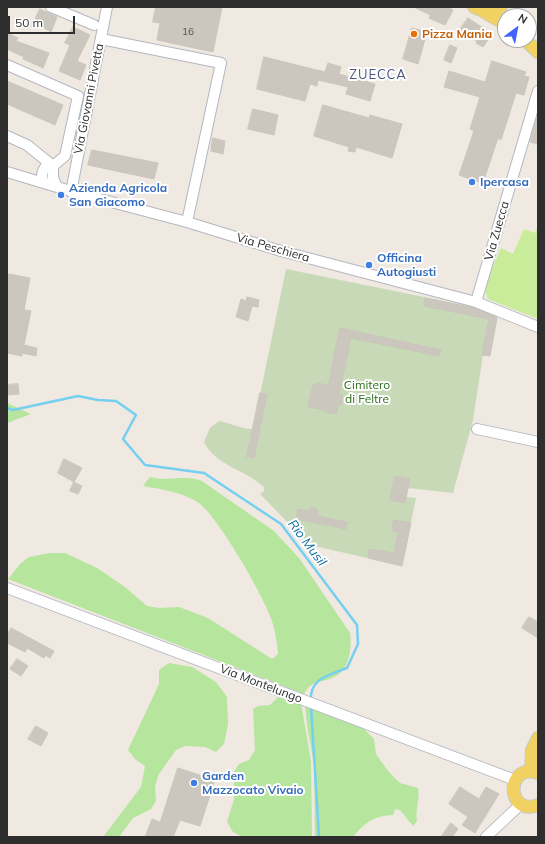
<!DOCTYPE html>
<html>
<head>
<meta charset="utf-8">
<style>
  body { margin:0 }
  #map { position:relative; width:545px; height:844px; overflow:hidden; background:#efe9e1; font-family:Mulish,sans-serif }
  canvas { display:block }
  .frame { position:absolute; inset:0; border:8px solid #2e2e2e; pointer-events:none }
  .north { position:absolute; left:497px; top:8px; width:40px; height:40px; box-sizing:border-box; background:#fff; border:1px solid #ababab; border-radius:50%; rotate:32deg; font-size:11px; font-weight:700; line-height:16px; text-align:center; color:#2e2e2e }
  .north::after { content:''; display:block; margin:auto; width:14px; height:18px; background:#4264fb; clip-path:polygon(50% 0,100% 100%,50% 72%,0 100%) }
  .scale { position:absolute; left:8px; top:16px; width:67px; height:18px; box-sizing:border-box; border:2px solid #2e2e2e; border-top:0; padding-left:5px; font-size:12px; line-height:14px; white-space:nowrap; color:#2e2e2e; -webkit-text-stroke:3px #fff; paint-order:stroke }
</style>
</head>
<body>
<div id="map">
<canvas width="545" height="844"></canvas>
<div class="frame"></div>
<div class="north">N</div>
<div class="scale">50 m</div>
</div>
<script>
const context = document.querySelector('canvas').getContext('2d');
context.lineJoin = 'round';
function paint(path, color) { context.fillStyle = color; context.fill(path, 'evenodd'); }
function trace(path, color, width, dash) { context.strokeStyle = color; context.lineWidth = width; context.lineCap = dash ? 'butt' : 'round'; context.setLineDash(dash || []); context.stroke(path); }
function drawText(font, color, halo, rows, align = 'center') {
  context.font = font + ' Mulish,sans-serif'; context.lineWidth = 4; context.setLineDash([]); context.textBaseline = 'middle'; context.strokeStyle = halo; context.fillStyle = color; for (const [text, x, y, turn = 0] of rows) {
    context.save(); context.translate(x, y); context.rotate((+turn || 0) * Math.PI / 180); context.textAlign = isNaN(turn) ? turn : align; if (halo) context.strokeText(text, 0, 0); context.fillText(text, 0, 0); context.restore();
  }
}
paint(new Path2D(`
  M7,403l24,11 -24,9z
  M150,477c17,5 35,-3 52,4l72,50 25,27 51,75c2,13 0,35 -14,43 -14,8 -23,2 -32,18l-296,-115 12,-15 9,-7 21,-4h15l32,15 28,19 22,19 12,2 20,-1 29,11 64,41 6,-5c-1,-12 -3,-25 -7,-36 -8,-23 -56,-107 -75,-117 -16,-9 -36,-12 -53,-15z
  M169,663l23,4 24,15 11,15 1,27 -4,20 -8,8 -11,-5 -20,-1 -9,4 -17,24 -4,12 1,15 -5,8 -18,9 -14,19h-16l38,-50 4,-21 -9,-6 -8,-10 31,-66v-14z
  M280,695l21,8 10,58 1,76h-69l-10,-5 -6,-10 7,-23v-27l5,-8 10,-4 6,-10 -2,-41 5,-3 12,-1z
  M305,705l56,21 13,13 2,15 12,17 12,12 18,5c2,11 -3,22 -1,33l-4,5 -13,-16 -5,-1 -2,6c-19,1 -28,7 -40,22h-38l-1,-72 -7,-40z`), '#b6e59e');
paint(new Path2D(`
  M286,269l212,43 -8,44 -7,-1 -10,65 -20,73 -45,-5 -2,9 10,1 -14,68 -92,-21 -50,-51 4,-3v-4c-18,-17 -48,-21 -60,-45l6,-14 9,-7c12,2 22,8 34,8z`), '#c8d9b8');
paint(new Path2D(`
  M538,226v93l-50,-20 -4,-12 17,-39 12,6 11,-25 11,4z`), '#c9ec9a');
trace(new Path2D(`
  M7,408l6,2 65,-14 20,4 18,1 20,14 -13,24 22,26 59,8 77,51 76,101 1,19 -11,24c-17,7 -38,10 -36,33
  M311,706l8,131`), '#75cff0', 2.5);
const building = new Path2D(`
  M156,7h66l-9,45 -56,-12 3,-17 -7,-1z
  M414,7h33l6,3 -8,15 -16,-7 1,-3z
  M40,9l17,8 -6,15 -17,-10z
  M468,18l24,16 -9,13 -7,-4 1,-2 -18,-10z
  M73,27l17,8 -13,26 9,4 -6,15 -21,-9 11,-26 -5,-2z
  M412,28l15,4 -9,32 -15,-5z
  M7,33l11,5 -2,3 33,12 -6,15 -20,-9 1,-2 -17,-8z
  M450,45l7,3 -6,15 -7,-3z
  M264,57l61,15 3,-9 13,4 -2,7 36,10 -5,17 -24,-7 2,-7 -30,-7 -1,6 -7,-2 -5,17 -48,-12z
  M492,61l34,11 -2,4 5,1 -5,18 -8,-2 -15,47 -3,-2 -13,39 -1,-1 -3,7 -22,-8 15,-44 -4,-2 10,-32 -36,-10 5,-16 36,11z
  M7,81l56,24 -8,20 -48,-21z
  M323,105l46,13 1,-3 32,9 -10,34 -36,-11 -1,5 -7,-1 1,-4 -35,-11z
  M253,109l25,6 -4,20 -26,-6z
  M537,118h1v26l-8,-2z
  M213,138l12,3 -2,13 -12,-3z
  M92,150l66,13 -4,16 -66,-14z
  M9,274l21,4 -6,32 7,1 -7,34 13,3 -1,8 -14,-3v3l-15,-3v-69z
  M247,297l12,3 -1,7 -6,-1 -4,15 -12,-4 5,-18 5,2z
  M425,298l49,10 23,10 -7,38 -8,-1 7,-36 -65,-13z
  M340,328l101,22 -2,6 -88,-18 -12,57h4l-2,11 -3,-1 -2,9 -11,-2v-2l-17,-3 5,-22 4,-2 11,2z
  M18,384l1,10 -12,1v-10z
  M260,393l7,1 -13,64 -7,-1z
  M64,459l18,9 -8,14 -16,-9z
  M395,476l15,3 -5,24 -15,-3z
  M74,482l8,4 -4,8 -8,-3z
  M312,507l5,2 1,7 29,6 -1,7 -50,-10 2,-10 9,2z
  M394,520l17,3 -9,43 -34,-8 1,-9 25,4 4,-21 -6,-2z
  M529,617l9,5v16l-16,-10z
  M11,628l43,23 -4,7 -5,-3 -1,3 -17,-10 -2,4 -18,-9v-7z
  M17,659l11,7 -7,10 -11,-7z
  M36,726l12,7 -7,13 -13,-7z
  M178,768l37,12 -15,46 -20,-6 -7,17h-28l7,-18 8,3z
  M460,787l19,12 7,-12 13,7 -24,39 -13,-8 6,-8 -19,-13z
  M451,823l7,6 -6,8h-11z`);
paint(building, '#cbc7bf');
trace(building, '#cbc5ba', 1);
const minor = new Path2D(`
  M51,7l43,18
  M101,39l120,24 -34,159
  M7,65l71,31 -13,60 -12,10
  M7,136l20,9 26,21v12l4,9
  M7,172l70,21 110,29 94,29 195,51 62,25
  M44,183c-4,-9 -1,-13 4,-20
  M71,192l36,-185
  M476,302l62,-211
  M477,429l61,13
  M7,588l508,192
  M486,837l35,-33`);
const major = new Path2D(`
  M474,7c9,5 18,6 27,0
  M483,11l22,13
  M525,40l13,12
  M531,771l1,-21 6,-12
  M538,773c-33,-11 -32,44 0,32`);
trace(minor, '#b4b7c1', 12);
trace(major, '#c9c9c9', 14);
trace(minor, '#fff', 10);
trace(major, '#f2d163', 12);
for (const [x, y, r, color] of [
  [414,34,4,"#e8710a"],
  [472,182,4,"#3f7fe0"],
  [61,195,4,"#3f7fe0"],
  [369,265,4,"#3f7fe0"],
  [194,783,4,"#3f7fe0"]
]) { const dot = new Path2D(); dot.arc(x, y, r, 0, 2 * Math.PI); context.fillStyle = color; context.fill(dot); trace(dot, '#fff', 1.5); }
drawText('10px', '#555452', null, [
  ["16",188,32]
]);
drawText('bold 12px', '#c56008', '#fff', [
  ["Pizza Mania",422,34]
], 'left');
drawText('12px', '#2e2e2e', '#fff', [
  ["Via Giovanni Pivetta",89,99,-79],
  ["Via Zuecca",497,231,-74],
  ["Via Peschiera",273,248,16],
  ["Via Montelungo",261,684,21]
]);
drawText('bold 12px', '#366cbe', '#fff', [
  ["Ipercasa",480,182],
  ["Azienda Agricola",69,188],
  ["San Giacomo",69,202],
  ["Officina",377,258],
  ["Autogiusti",377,272],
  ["Garden",202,776],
  ["Mazzocato Vivaio",202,790]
], 'left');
drawText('12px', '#2c6e1b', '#fff', [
  ["Cimitero",367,385],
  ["di Feltre",367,399]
]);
context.letterSpacing = '1px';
drawText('13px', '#4d5680', '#fff', [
  ["ZUECCA",378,75]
]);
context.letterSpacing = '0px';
drawText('italic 13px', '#0d6fa3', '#fff', [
  ["Rio Musil",307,543,53]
]);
</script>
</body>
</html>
